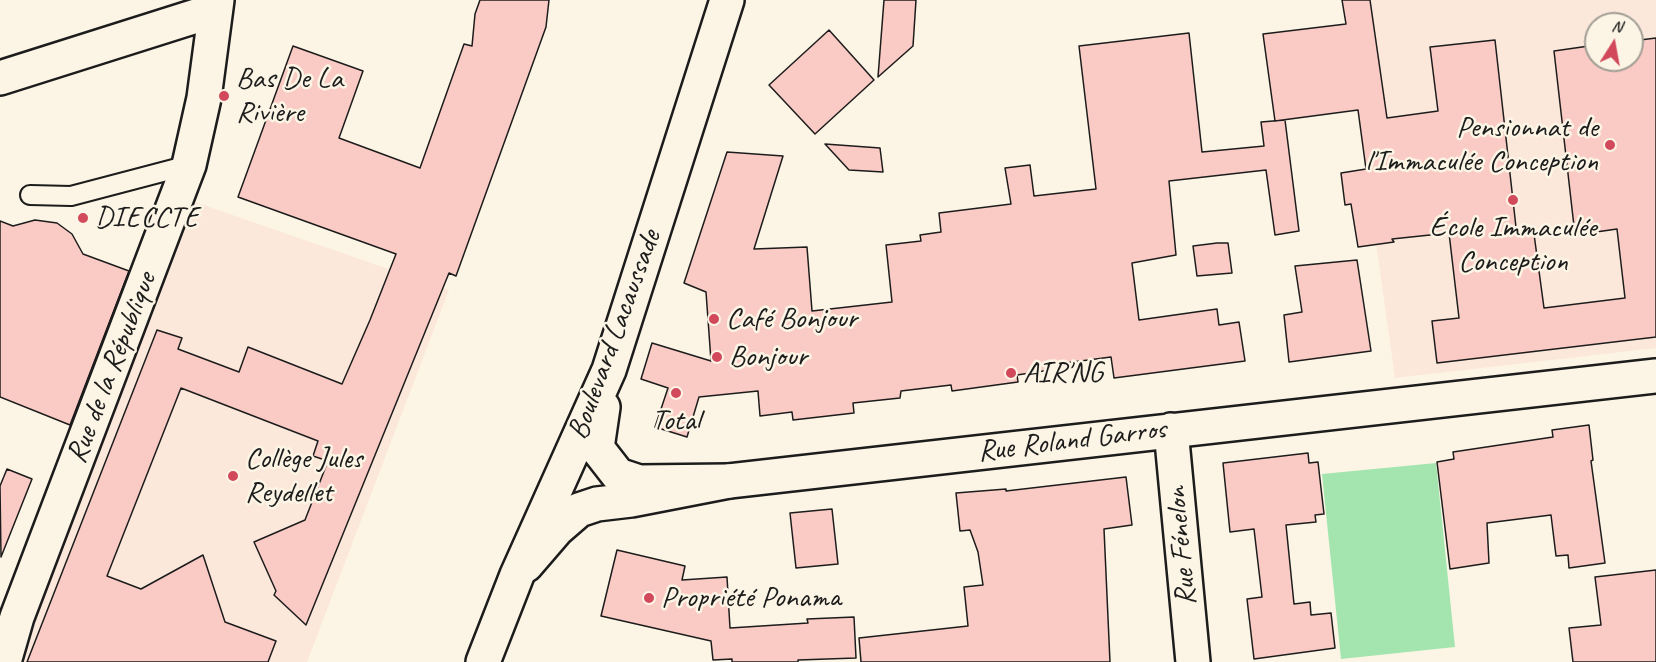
<!DOCTYPE html>
<html>
<head>
<meta charset="utf-8">
<style>
  body { margin:0 }
  #map { position:relative; width:1656px; height:662px; overflow:hidden; background:#fcf5e5; font-family:Caveat,sans-serif }
  canvas { display:block }
  .north { position:absolute; left:1584px; top:12px; width:60px; height:60px; box-sizing:border-box; background:#fcf5e5; border:2px solid #a29e95; border-radius:50%; rotate:11deg; font-size:16px; font-weight:700; line-height:24px; text-align:center; color:#1c1c1c }
  .north::after { content:''; display:block; margin:auto; width:21px; height:27px; background:#d1495b; clip-path:polygon(50% 0,100% 100%,50% 72%,0 100%) }
</style>
</head>
<body>
<div id="map">
<canvas width="1656" height="662"></canvas>
<div class="north">N</div>
</div>
<script>
const context = document.querySelector('canvas').getContext('2d');
context.lineJoin = 'round';
function paint(path, color) { context.fillStyle = color; context.fill(path, 'evenodd'); }
function trace(path, color, width, dash) { context.strokeStyle = color; context.lineWidth = width; context.lineCap = dash ? 'butt' : 'round'; context.setLineDash(dash || []); context.stroke(path); }
function drawText(font, color, halo, rows, align = 'center') {
  context.font = font + ' Caveat,sans-serif'; context.lineWidth = 5; context.setLineDash([]); context.textBaseline = 'middle'; context.strokeStyle = halo; context.fillStyle = color; for (const [text, x, y, turn = 0] of rows) {
    context.save(); context.translate(x, y); context.rotate((+turn || 0) * Math.PI / 180); context.textAlign = isNaN(turn) ? turn : align; if (halo) context.strokeText(text, 0, 0); context.fillText(text, 0, 0); context.restore();
  }
}
paint(new Path2D(`
  M1342,0h314v348l-261,30zM1596,24h36v36h-36z
  M192,201l257,89 -142,372h-288z`), '#fbe8db');
paint(new Path2D(`
  M1436,463l19,184 -114,12 -19,-185z`), '#a4e5af');
const building = new Path2D(`
  M480,0h69l-3,27 -90,249 -7,-3 -143,352 -32,-30 2,-4 -22,-49 51,-22 23,-59 -15,-5 5,-15 -137,-53 -74,188 34,13 62,-34 22,67 51,19 -8,21h-241l130,-332 25,8 -4,11 61,23 9,-25 94,37 28,-64 26,-66 -158,-57 55,-151 70,25 -24,67 81,30 44,-124 8,2 3,-32z
  M884,0h32l-3,46 -35,31z
  M1342,0h28l17,118 51,-7 -8,-64 65,-7 22,196 17,-2 10,74 81,-10 -8,-69 -42,6 -21,-184 42,-6v15h36v-19l24,-3v299l-219,26 -5,-42 27,-3 -10,-85 -57,6 2,3 -36,5 -7,-43 -6,1 -4,-32 25,-4 -8,-59 -83,11 -12,-87 83,-10z
  M829,30l45,50 -59,54 -46,-49z
  M1189,33l13,119 62,-6 -3,-24 24,-2 14,111 -24,4 -9,-65 -97,11 7,74 -44,8 7,57 78,-11 2,16 20,-3 6,39 -131,17 -3,-21 -61,8v5l-33,5 1,7 -66,9 -1,-6 -50,6 -1,7 -47,5 1,10 -61,7 -1,-8 -32,4 -2,-25 -59,6 -12,40 -32,-10 13,-39 -27,-9 11,-36 59,18 -5,-69 -22,-9 43,-131 56,4 -29,93 53,-2 5,64 80,-9 -6,-57 35,-4 -1,-6 21,-3 -2,-19 72,-9 -6,-36 25,-3 4,31 62,-7 -17,-143z
  M825,144l55,4 3,24 -34,-2z
  M35,220l22,3 15,11 11,20 46,17 -59,154 -70,-28v-176l13,5z
  M1217,243h11l4,30 -35,3 -4,-30z
  M1357,260l14,91 -82,11 -5,-47 18,-3 -7,-46z
  M1589,425l4,35 -2,1 14,102 -36,5 -1,-13 -12,1 -5,-41 -64,8 2,40 -39,6 -13,-107 17,-3 -1,-7 100,-15 -1,-7z
  M1308,453l1,10 9,-1 6,52 -9,1 1,7 -30,3 8,79 16,-2 1,13 20,-2 4,35 -81,11 -7,-60 15,-2 -8,-68 -24,3 -7,-69z
  M7,469l25,10 -31,78 -1,-71z
  M1126,477l6,48 -28,4 6,133h-249l-2,-24 109,-12 -4,-39 19,-2 -5,-33 -8,-22 -10,1 -4,-38 50,-4v2z
  M832,509l6,55 -42,4 -6,-55z
  M617,550l68,16 -3,14 45,-3 3,51 78,-5 -1,-4 47,-2 2,41 -58,2v2h-66v-3l-19,1 -2,-19 -110,-25z
  M1656,570v92h-83l-4,-34 32,-3 -6,-48z`);
paint(building, '#facac4');
trace(building, '#1c1c1c', 1.5);
const service = new Path2D(`
  M30,195l41,1 118,-31`);
const minor = new Path2D(`
  M0,78l215,-68
  M1171,430l22,232
  M526,565l31,-36 22,-19 18,-6 34,-4 98,-19 927,-105
  M4,662l13,-45 172,-452 15,-67 13,-98`);
const tertiary = new Path2D(`
  M603,407l-6,41 21,27 21,7 90,-1
  M483,662l34,-87 92,-205 118,-370`);
trace(service, '#1c1c1c', 22);
trace(minor, '#1c1c1c', 38);
trace(tertiary, '#1c1c1c', 38);
trace(service, '#fcf5e5', 18);
trace(minor, '#fcf5e5', 33);
trace(tertiary, '#fcf5e5', 33);
for (const [x, y, r, color] of [
  [224,96,6,"#d1495b"],
  [1610,145,6,"#d1495b"],
  [1513,200,6,"#d1495b"],
  [83,218,6,"#d1495b"],
  [714,319,6,"#d1495b"],
  [717,357,6,"#d1495b"],
  [1011,373,6,"#d1495b"],
  [676,393,6,"#d1495b"],
  [233,476,6,"#d1495b"],
  [649,598,6,"#d1495b"]
]) { const dot = new Path2D(); dot.arc(x, y, r, 0, 2 * Math.PI); context.fillStyle = color; context.fill(dot); trace(dot, '#fcf5e5', 2); }
drawText('30px', '#1c1c1c', '#fcf5e5', [
  ["Bas De La",236,79],
  ["Rivière",236,113],
  ["Pensionnat de",1598,128,"right"],
  ["l'Immaculée Conception",1598,162,"right"],
  ["DIECCTE",95,218],
  ["École Immaculée",1513,228,"center"],
  ["Conception",1513,262,"center"],
  ["Café Bonjour",726,319],
  ["Bonjour",729,357],
  ["AIR'NG",1023,373],
  ["Total",676,421,"center"],
  ["Collège Jules",245,459],
  ["Reydellet",245,493],
  ["Propriété Ponama",661,598]
], 'left');
drawText('30px', '#1c1c1c', '#fcf5e5', [
  ["Boulevard Lacaussade",615,335,-70],
  ["Rue de la République",112,368,-69],
  ["Rue Roland Garros",1072,441,-7],
  ["Rue Fénelon",1182,546,-95]
]);
</script>
</body>
</html>
